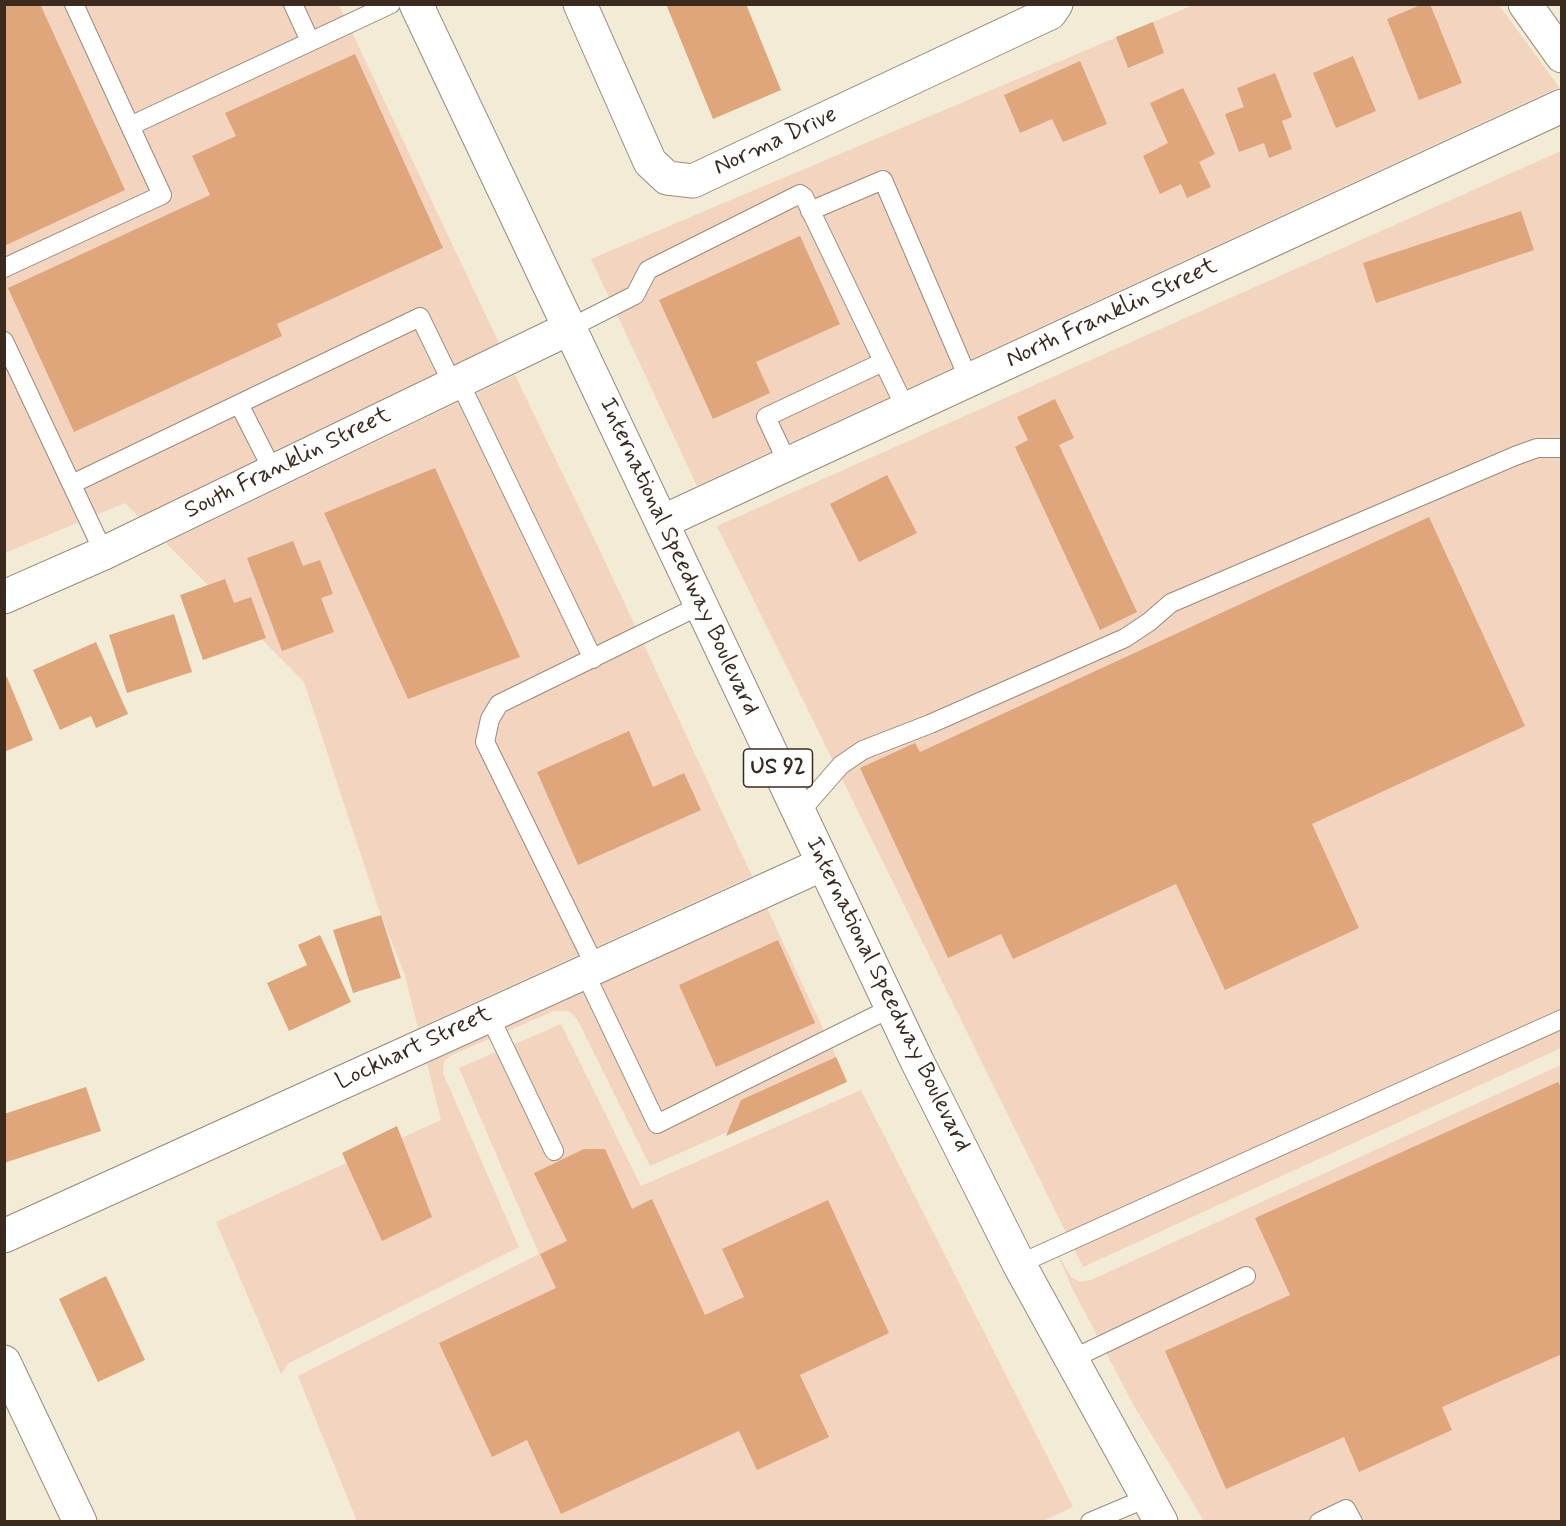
<!DOCTYPE html>
<html>
<head>
<meta charset="utf-8">
<style>
  body { margin:0 }
  #map { position:relative; width:1566px; height:1526px; overflow:hidden; background:#f2ecd7; font-family:Mynerve,sans-serif }
  canvas { display:block }
  .frame { position:absolute; inset:0; border:6px solid #3b2a1e; pointer-events:none }
</style>
</head>
<body>
<div id="map">
<canvas width="1566" height="1526"></canvas>
<div class="frame"></div>
</div>
<script>
const context = document.querySelector('canvas').getContext('2d');
context.lineJoin = 'round';
function paint(path, color) { context.fillStyle = color; context.fill(path, 'evenodd'); }
function trace(path, color, width, dash) { context.strokeStyle = color; context.lineWidth = width; context.lineCap = dash ? 'butt' : 'round'; context.setLineDash(dash || []); context.stroke(path); }
function drawText(font, color, halo, rows, align = 'center') {
  context.font = font + ' Mynerve,sans-serif'; context.lineWidth = 4.5; context.setLineDash([]); context.textBaseline = 'middle'; context.strokeStyle = halo; context.fillStyle = color; for (const [text, x, y, turn = 0] of rows) {
    context.save(); context.translate(x, y); context.rotate((+turn || 0) * Math.PI / 180); context.textAlign = isNaN(turn) ? turn : align; if (halo) context.strokeText(text, 0, 0); context.fillText(text, 0, 0); context.restore();
  }
}
paint(new Path2D(`
  M5,5h334l160,338 -360,174 -14,-14 -120,50z
  M1193,5h306l60,82 -862,399 -106,-227z
  M1561,151v897l-478,219 -366,-741z
  M515,375l87,180 150,321 -334,152 -13,-52 -28,-72 -73,-222 -138,-139z
  M767,908l80,172 -197,86 -73,-147 -8,-8h-15l-102,44 -8,6 -1,12 76,174 -230,116 -8,11 -65,-152 225,-102 -14,-57z
  M561,1024l80,162 220,-96 212,417 -32,15 -684,-1 -59,-145 241,-122 -80,-186z
  M1561,1065v456h-357l-70,-115 -63,-120 -14,-34 14,25 9,5 11,-2z`), '#f3d4be');
paint(new Path2D(`
  M4,4h36l85,186 -121,56z
  M666,4h80l35,86 -68,29z
  M1423,4h7l32,79 -43,17 -32,-81z
  M1153,22l11,31 -36,15 -12,-31z
  M355,54l88,194 -166,76 5,12 -208,96 -66,-144 202,-93 -18,-39 44,-20 -11,-23z
  M1353,56l23,55 -40,17 -23,-55z
  M1080,61l27,63 -44,18 -11,-23 -32,14 -16,-38z
  M1275,73l17,44 -10,4 10,28 -23,9 -5,-15 -25,9 -14,-38 19,-7 -7,-19z
  M1183,88l32,66 -16,8 12,25 -24,11 -6,-14 -21,10 -17,-38 25,-13 -18,-40z
  M1521,211l13,39 -158,53 -13,-40z
  M800,236l40,88 -84,38 14,31 -57,26 -54,-119z
  M1055,399l19,39 -15,7 78,167 -37,18 -85,-183 13,-7 -11,-23z
  M435,468l85,189 -112,42 -84,-186z
  M887,475l30,58 -58,29 -29,-58z
  M1429,517l96,209 -213,98 47,104 -134,62 -49,-106 -163,75 -12,-25 -53,24 -88,-190 55,-25 5,9z
  M293,541l10,25 17,-6 13,34 -12,4 13,34 -52,19 -35,-93z
  M225,579l9,24 17,-6 15,41 -63,22 -23,-65z
  M174,614l18,58 -65,21 -18,-58z
  M96,642l32,72 -32,14 -5,-12 -31,14 -27,-60z
  M7,677l26,63 -29,12v-74z
  M629,731l24,56 31,-14 17,37 -123,55 -41,-93z
  M381,915l20,63 -48,15 -20,-63z
  M320,935l31,67 -62,29 -22,-48 40,-18 -9,-20z
  M778,940l37,83 -99,44 -37,-82z
  M836,1057l11,25 -121,54 15,-36z
  M1558,1082l4,7v265l-120,53 10,23 -93,42 -15,-35 -118,52 -61,-138 125,-56 -35,-77z
  M86,1087l15,44 -97,32v-49z
  M397,1126l35,91 -50,24 -40,-88z
  M584,1149h21l27,60 20,-10 53,116 39,-18 -22,-48 106,-49 61,133 -89,42 29,62 -72,33 -18,-39 -178,83 -34,-74 -35,17 -53,-114 117,-55 -16,-34 27,-13 -33,-68z
  M106,1276l39,84 -47,22 -39,-83z`), '#dfa67b');
const service = new Path2D(`
  M74,4l56,122 261,-122
  M293,4l17,37
  M810,211l73,-31 86,200
  M4,268l158,-73 -32,-69
  M570,328l65,-33 13,-25 152,-76 4,3 102,212
  M4,341l100,212
  M459,381l134,278
  M239,404l34,67
  M788,464l-22,-47 117,-55
  M72,484l348,-167 33,68
  M799,813l42,-48 22,-15 67,-26 195,-86 24,-16 22,-19 344,-147 22,-8h25
  M595,966l-110,-224 5,-23 9,-15 202,-99
  M584,971l73,153 234,-116
  M489,1015l65,136
  M1019,1264l543,-245
  M1070,1360l176,-84
  M1090,1522l57,-24
  M1319,1522l27,-13 7,13`);
const minor = new Path2D(`
  M580,4l70,158 17,16 26,3 357,-168 6,-9
  M1525,4l37,52
  M662,522l900,-416
  M4,597l100,-44 466,-225
  M4,1236l819,-372
  M4,1362l76,160`);
const primary = new Path2D(`
  M416,4l501,1057 102,203 142,258`);
trace(service, '#968b7a', 20);
trace(minor, '#968b7a', 35);
trace(primary, '#968b7a', 35);
trace(service, '#fff', 18);
trace(minor, '#fff', 33);
trace(primary, '#fff', 33);
for (const [x, y, w] of [
  [778,768,69]
]) { const box = new Path2D(); box.roundRect(x - w / 2, y - 19, w, 38, 4.5); context.fillStyle = '#fff'; context.fill(box); trace(box, '#3b2a1e', 1.5); }
drawText('bold 22px', '#3b2a1e', null, [
  ["US 92",778,768]
]);
drawText('24px', '#3b2a1e', '#fff', [
  ["Norma Drive",776,142,-25],
  ["North Franklin Street",1112,314,-25],
  ["South Franklin Street",288,464,-26],
  ["International Speedway Boulevard",678,557,65],
  ["International Speedway Boulevard",887,995,64],
  ["Lockhart Street",414,1049,-25]
]);
</script>
</body>
</html>
